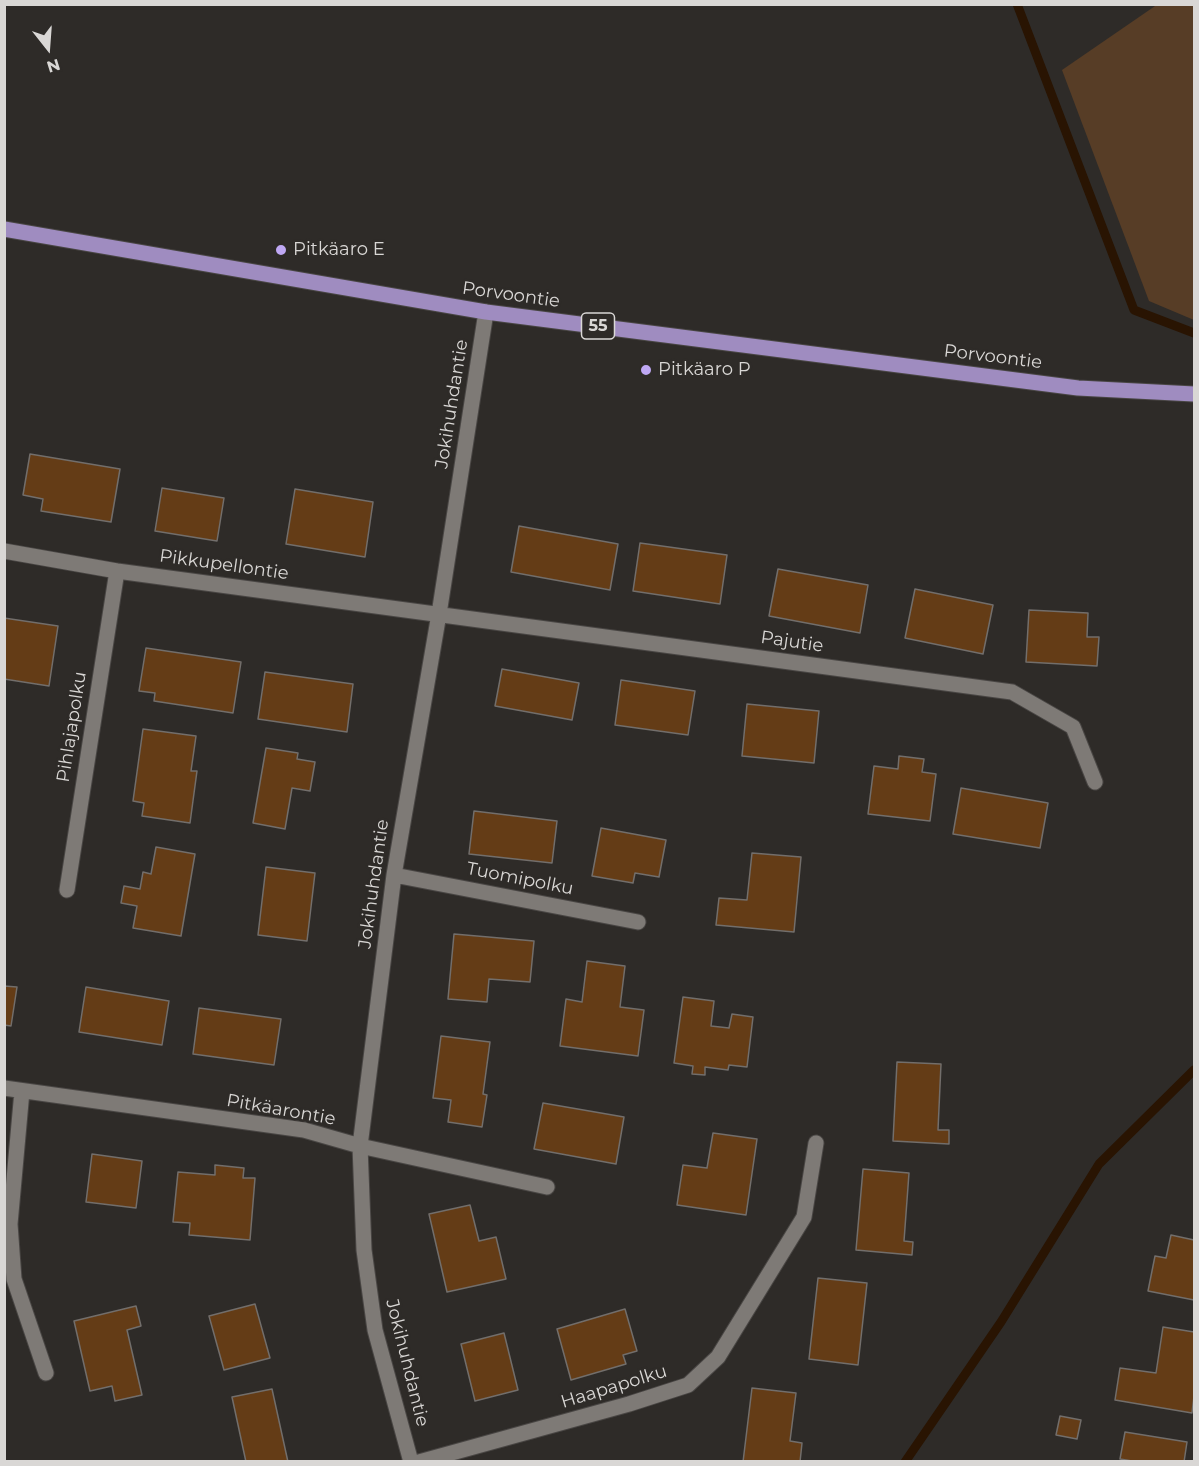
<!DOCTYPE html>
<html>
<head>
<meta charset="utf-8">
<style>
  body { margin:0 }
  #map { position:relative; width:1199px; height:1466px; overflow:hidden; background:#2e2b28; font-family:Montserrat,sans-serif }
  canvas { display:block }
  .frame { position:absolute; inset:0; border:6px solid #d9d7d5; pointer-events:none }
  .north { position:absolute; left:18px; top:18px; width:60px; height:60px; -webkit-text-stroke:4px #2e2b28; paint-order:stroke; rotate:163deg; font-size:16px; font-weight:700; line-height:24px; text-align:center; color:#d9d7d5 }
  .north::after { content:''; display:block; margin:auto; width:21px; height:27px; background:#d9d7d5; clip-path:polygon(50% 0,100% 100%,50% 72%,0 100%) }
</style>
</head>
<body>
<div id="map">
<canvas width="1199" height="1466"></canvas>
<div class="frame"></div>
<div class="north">N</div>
</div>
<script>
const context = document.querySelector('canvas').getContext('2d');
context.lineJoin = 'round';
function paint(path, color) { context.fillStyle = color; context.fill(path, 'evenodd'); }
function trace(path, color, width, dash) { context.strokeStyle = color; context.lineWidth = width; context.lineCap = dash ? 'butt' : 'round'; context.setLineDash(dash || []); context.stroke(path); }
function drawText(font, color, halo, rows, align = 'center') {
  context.font = font + ' Montserrat,sans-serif'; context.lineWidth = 5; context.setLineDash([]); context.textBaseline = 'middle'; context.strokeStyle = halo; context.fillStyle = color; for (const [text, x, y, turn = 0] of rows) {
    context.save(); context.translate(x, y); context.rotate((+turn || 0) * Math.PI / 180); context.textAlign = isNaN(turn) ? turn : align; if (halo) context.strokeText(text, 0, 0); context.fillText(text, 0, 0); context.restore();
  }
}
paint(new Path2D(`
  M1158,4l36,1v315l-45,-19 -87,-231z`), '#573d26');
trace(new Path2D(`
  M1017,4l117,306 60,23
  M905,1462l96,-140 98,-158 95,-94`), '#291402', 9);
const building = new Path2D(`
  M30,454l90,15 -9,53 -70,-11 2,-12 -20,-4z
  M162,488l62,10 -7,43 -62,-10z
  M295,489l78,13 -8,55 -79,-13z
  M519,526l99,18 -8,46 -99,-18z
  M640,543l87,12 -7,49 -87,-13z
  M778,569l90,16 -8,48 -91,-17z
  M915,589l78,16 -10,49 -78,-16z
  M1029,610l59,3 -1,24h12l-2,29 -71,-4z
  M4,618l54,8 -9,60 -45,-7z
  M146,648l95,14 -8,51 -79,-12 1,-8 -16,-2z
  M502,669l77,14 -7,37 -77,-14z
  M265,672l88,12 -6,48 -89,-13z
  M621,680l74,11 -7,44 -73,-10z
  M747,704l72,7 -5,52 -72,-7z
  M143,729l53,7 -5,35h6l-7,52 -48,-7 2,-13 -11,-2z
  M266,748l32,5 -1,6 18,3 -5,29 -18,-3 -7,41 -32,-6z
  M899,756l25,3 -2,13 14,2 -6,47 -62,-7 6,-48 24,3z
  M961,788l87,15 -8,45 -87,-14z
  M474,811l83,10 -5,42 -83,-9z
  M601,828l65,12 -7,37 -24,-4 -2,10 -41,-7z
  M156,847l39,7 -14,82 -48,-8 4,-22 -16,-3 3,-17 16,3 3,-17 8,2z
  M752,853l49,4 -7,75 -78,-7 3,-27 28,2z
  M266,867l49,6 -8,68 -49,-6z
  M454,934l80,7 -4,41 -41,-3 -2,23 -39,-3z
  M587,961l38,5 -5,41 24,3 -6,46 -78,-10 6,-47 16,3z
  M4,986l13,1 -6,39 -7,-1z
  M86,987l83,14 -7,44 -83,-13z
  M683,997l31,4 -3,25 18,2 3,-14 21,3 -6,50 -18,-2 -1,5 -23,-3v8l-13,-1 1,-8 -19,-3z
  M199,1008l82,11 -7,46 -81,-11z
  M441,1036l49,6 -7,52 4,1 -5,32 -34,-5 3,-22 -18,-2z
  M897,1062l44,2 -3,66h11v14l-56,-3z
  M543,1103l81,14 -8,47 -82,-15z
  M713,1133l44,6 -11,76 -69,-10 6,-40 24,3z
  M92,1154l50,7 -6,47 -50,-6z
  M215,1165l29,3 -1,10h12l-5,62 -61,-5 1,-12 -17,-1 5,-50 37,3z
  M863,1169l46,4 -5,68 9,1 -1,13 -56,-5z
  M470,1205l9,36 17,-4 10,42 -59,13 -18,-78z
  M1171,1235l23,5v60l-46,-9 7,-35 11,2z
  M818,1278l49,5 -9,82 -49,-6z
  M255,1304l15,54 -46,12 -15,-54z
  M136,1306l5,20 -14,4 15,65 -27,6 -3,-15 -22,5 -16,-70z
  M625,1309l12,42 -14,4 3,9 -55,16 -14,-51z
  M1163,1327l31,5v64l-2,17 -77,-13 5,-32 36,5z
  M504,1333l14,57 -43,11 -14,-57z
  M752,1388l44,5 -6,48 12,2 -2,19h-57z
  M272,1389l16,73h-42l-14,-65z
  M1060,1416l21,4 -4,19 -21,-4z
  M1125,1432l62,10 -3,20h-46l-18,-3z`);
paint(building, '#643c16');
trace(building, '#726e6b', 1.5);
const minor = new Path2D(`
  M4,551l113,20 895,121 61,35 22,55
  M394,875l244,47
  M67,890l50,-319
  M4,1088l300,42 56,16 187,41
  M22,1091l-12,133 4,55 32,94
  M411,1462l-36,-132 -11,-80 -4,-104 34,-271 45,-261 47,-302
  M419,1462l210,-58 59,-19 30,-28 86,-140 12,-74`);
const primary = new Path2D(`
  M4,229l482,83 592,76 116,6`);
trace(minor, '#494644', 17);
trace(primary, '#494644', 17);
trace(minor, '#7e7a76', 15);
trace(primary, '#9f8cc0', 15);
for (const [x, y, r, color] of [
  [281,250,6,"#bfa8f4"],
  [646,370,6,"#bfa8f4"]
]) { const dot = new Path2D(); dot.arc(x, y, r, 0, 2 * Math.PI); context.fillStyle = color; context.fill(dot); trace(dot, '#2e2b28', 2); }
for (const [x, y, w] of [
  [598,326,33]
]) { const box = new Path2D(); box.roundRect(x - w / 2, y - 13, w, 26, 4.5); context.fillStyle = '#2e2b28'; context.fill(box); trace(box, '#d9d7d5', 1.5); }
drawText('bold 16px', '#d9d7d5', null, [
  ["55",598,326]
]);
drawText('18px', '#d9d7d5', '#2e2b28', [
  ["Pitkäaro E",293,250],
  ["Pitkäaro P",658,370]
], 'left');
drawText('18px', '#d9d7d5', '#2e2b28', [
  ["Porvoontie",511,295,8],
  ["Porvoontie",993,357,7],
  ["Jokihuhdantie",452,404,-81],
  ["Pikkupellontie",224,565,8],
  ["Pajutie",792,642,8],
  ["Pihlajapolku",72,727,-81],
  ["Tuomipolku",520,879,11],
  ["Jokihuhdantie",374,884,-82],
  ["Pitkäarontie",281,1110,10],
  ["Jokihuhdantie",407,1363,76],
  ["Haapapolku",614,1387,-17]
]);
</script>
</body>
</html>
